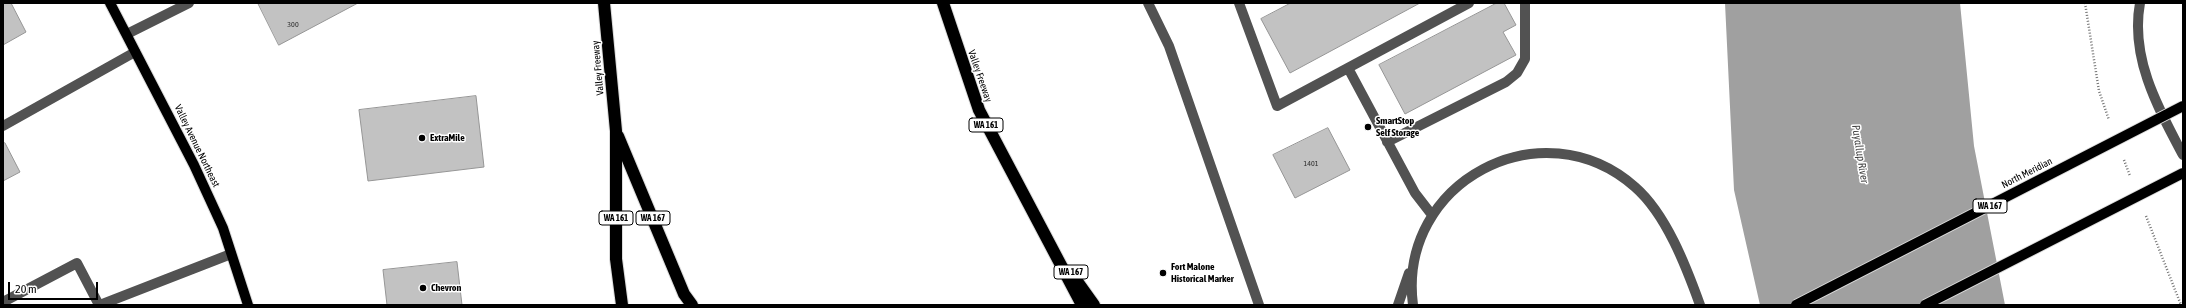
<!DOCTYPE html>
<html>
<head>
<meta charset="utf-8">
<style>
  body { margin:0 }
  #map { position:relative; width:2186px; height:308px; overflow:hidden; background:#fff; font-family:"Asap Condensed",sans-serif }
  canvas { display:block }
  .frame { position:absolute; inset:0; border:4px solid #000; pointer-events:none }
  .scale { position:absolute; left:8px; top:282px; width:90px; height:18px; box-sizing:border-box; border:2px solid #000; border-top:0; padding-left:5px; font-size:12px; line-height:14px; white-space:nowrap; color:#000; -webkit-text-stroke:3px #fff; paint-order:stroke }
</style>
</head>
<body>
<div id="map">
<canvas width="2186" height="308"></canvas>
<div class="frame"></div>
<div class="scale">20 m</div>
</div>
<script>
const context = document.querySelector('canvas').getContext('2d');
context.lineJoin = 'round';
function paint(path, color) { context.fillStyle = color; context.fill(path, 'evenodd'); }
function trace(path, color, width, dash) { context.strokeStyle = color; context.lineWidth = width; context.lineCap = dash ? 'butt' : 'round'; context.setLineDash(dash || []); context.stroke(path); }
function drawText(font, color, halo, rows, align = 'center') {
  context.font = font + ' "Asap Condensed",sans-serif'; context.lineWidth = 3; context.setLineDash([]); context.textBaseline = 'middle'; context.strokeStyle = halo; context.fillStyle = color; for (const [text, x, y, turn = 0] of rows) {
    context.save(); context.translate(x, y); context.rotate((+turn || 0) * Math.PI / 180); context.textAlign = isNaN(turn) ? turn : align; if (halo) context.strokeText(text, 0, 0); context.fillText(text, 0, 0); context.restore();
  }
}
paint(new Path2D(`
  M1725,3h235l14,143 31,159h-245l-26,-115z`), '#a0a0a0');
const building = new Path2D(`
  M3,3h8l15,29 -23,13z
  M258,3h100l-79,42z
  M1291,3h129l-130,70 -29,-54z
  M1497,3h7l12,22 -13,7 13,23 -111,59 -26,-49z
  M476,96l8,71 -116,14 -9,-71z
  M1328,128l22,42 -55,28 -22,-43z
  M5,143l15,29 -17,9v-37z
  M457,262l5,43h-75l-4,-35z`);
paint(building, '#c2c2c2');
trace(building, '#969696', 1);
const major = new Path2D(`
  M110,3l84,162 29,63 25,77`);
const highway = new Path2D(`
  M604,3l12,128v128l6,46
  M943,3l36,107 103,195
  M618,136l66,158 8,11
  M1074,277l20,28`);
trace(major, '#dbdbdb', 12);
trace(highway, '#dbdbdb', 14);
trace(new Path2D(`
  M2085,3l14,88 10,29
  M2124,160l6,16
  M2146,216l35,89`), '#747474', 2.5, [1, 2]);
trace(new Path2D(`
  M1148,3l21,43 90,259
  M1239,3l38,103 192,-103
  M2140,3c-10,55 18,105 43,152
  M127,34l62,-31
  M1348,68l67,125 17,22
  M3,126l132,-74
  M1387,142l119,-60 11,-9 8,-14v-56
  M3,302l74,-39 22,42
  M100,305l131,-51
  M1398,305l11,-32
  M1413,305c-16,-123 129,-200 222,-118 31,27 51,79 65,118`), '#525252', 10);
trace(major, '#000', 10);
trace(highway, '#000', 12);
const majorBridge = new Path2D(`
  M1796,305l387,-199
  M1925,305l258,-132`);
trace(majorBridge, '#dbdbdb', 12, []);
trace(majorBridge, '#000', 10);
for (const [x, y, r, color] of [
  [1368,127,4,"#000"],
  [422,138,4,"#000"],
  [1163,273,4,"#000"],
  [423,288,4,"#000"]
]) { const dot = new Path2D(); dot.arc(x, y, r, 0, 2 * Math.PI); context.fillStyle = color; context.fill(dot); trace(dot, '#fff', 1.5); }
drawText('8px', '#303030', null, [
  ["300",293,24],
  ["1401",1311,163]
]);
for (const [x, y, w] of [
  [986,125,34],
  [1990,206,34],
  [616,218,34],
  [653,218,34],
  [1071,272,34]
]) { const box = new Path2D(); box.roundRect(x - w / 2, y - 7, w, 14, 3); context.fillStyle = '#fff'; context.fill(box); trace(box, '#000', 1); }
drawText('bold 9px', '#000', null, [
  ["WA 161",986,125],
  ["WA 167",1990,206],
  ["WA 161",616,218],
  ["WA 167",653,218],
  ["WA 167",1071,272]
]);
drawText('10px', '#000', '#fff', [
  ["Valley Freeway",598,68,-95],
  ["Valley Freeway",980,76,71],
  ["Valley Avenue Northeast",197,146,64],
  ["North Meridian",2027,173,-27]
]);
drawText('bold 10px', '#000', '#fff', [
  ["SmartStop",1376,121],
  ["Self Storage",1376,133],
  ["ExtraMile",430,138],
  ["Fort Malone",1171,267],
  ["Historical Marker",1171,279],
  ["Chevron",431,288]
], 'left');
drawText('italic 11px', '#414141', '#fff', [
  ["Puyallup River",1860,154,81]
]);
</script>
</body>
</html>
